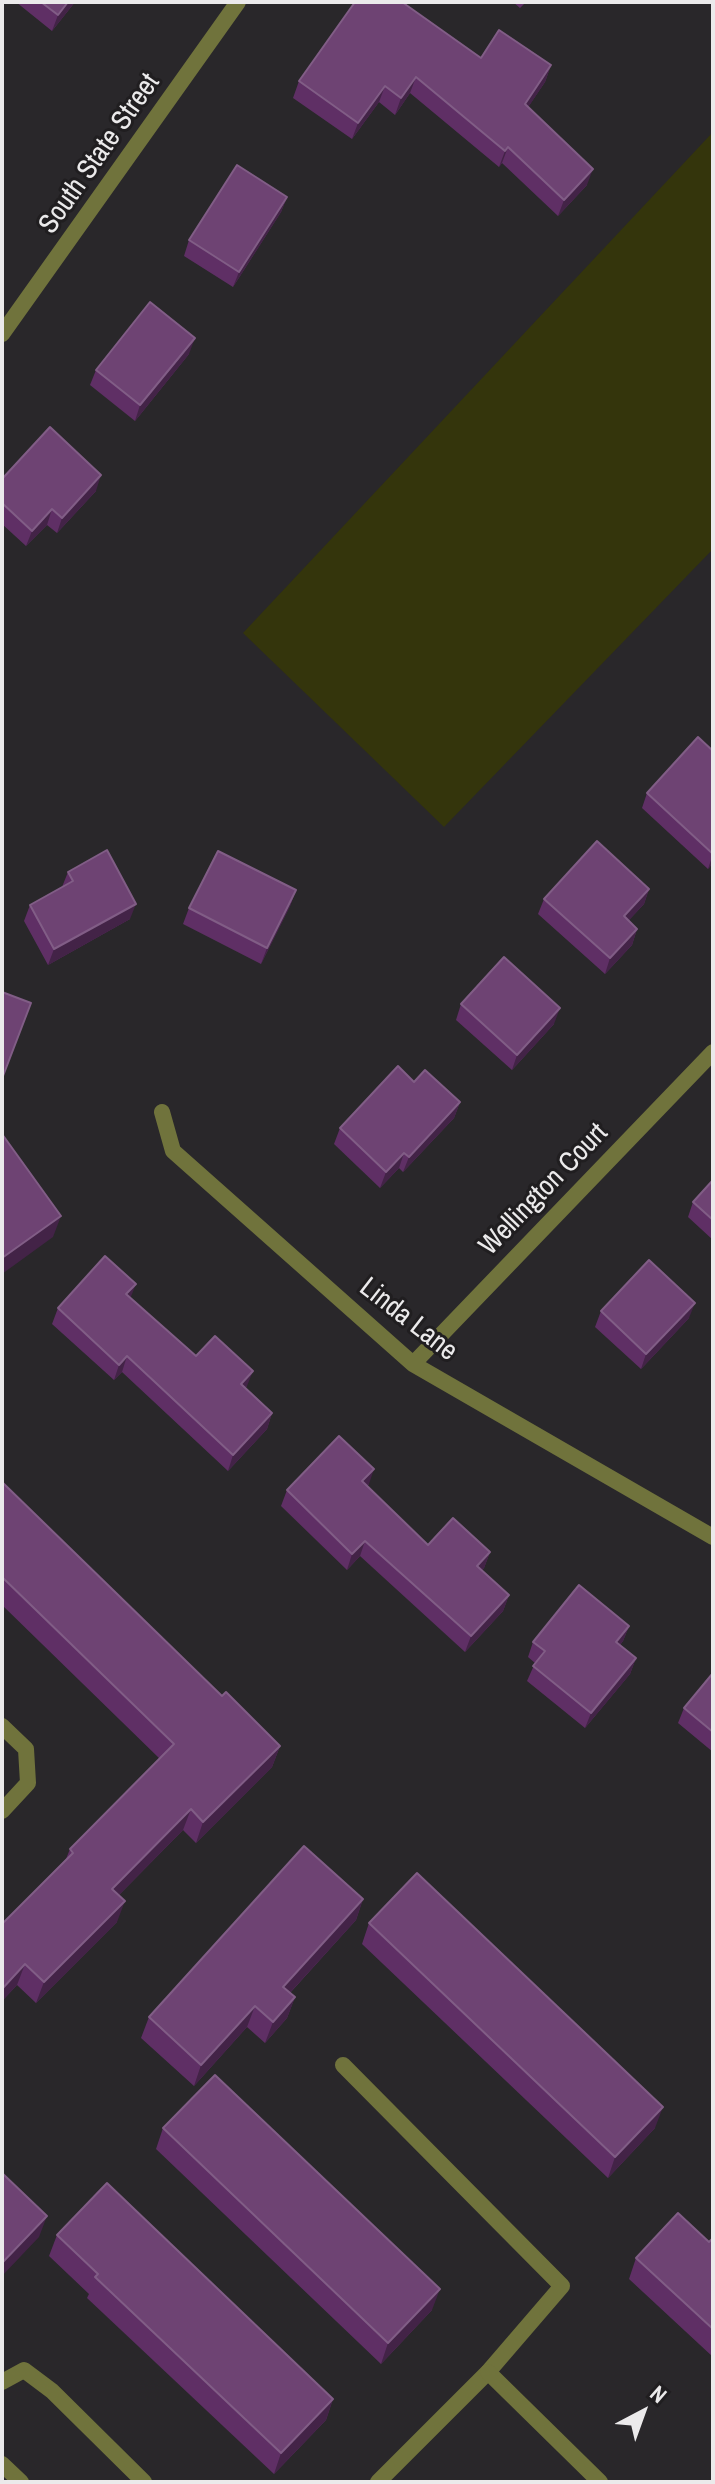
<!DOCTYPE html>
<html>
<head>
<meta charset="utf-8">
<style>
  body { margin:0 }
  #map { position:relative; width:715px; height:2484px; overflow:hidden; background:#29272a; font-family:"Archivo Narrow",sans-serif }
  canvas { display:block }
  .frame { position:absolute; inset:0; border:4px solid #ebeaeb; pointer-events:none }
  .north { position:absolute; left:603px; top:2372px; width:80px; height:80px; -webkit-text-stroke:6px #201e20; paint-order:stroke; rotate:41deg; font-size:22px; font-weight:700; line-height:32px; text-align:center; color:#ebeaeb }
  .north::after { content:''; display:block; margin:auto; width:28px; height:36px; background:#ebeaeb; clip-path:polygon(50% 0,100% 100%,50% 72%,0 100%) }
</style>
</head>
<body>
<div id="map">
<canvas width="715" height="2484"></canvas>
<div class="frame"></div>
<div class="north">N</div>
</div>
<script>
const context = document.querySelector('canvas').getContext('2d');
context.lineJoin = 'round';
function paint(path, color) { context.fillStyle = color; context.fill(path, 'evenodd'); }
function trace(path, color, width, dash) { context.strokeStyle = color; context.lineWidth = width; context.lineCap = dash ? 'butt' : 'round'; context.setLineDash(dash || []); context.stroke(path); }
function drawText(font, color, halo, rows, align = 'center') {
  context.font = font + ' "Archivo Narrow",sans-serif'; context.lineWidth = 6; context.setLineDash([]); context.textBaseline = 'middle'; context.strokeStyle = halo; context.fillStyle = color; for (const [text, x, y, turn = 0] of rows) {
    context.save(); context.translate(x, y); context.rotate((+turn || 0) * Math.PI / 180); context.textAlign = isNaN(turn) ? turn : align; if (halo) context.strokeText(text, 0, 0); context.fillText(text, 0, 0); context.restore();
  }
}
paint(new Path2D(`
  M713,132v417l-269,278 -201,-194z`), '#34350c');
trace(new Path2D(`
  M343,2065l219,221 -74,86 -110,110
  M2,2382l22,-12 28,21 92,91
  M2,2464l19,18`), '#70733c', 16);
trace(new Path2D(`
  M2,334l236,-332
  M162,1112l11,39 240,213 300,173
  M413,1364l300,-312
  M2,1726l24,23 2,34 -26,28
  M488,2372l112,110`), '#70733c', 16);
paint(new Path2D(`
  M16,2h59l-23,29z
  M513,2h13l-6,6z
  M481,58l70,7 -6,17 -17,25 59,78 -29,31 -56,-53 -3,4 -89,-74 -15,22 -16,-13 -27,37 -59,-41 6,-17z
  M287,197l-6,15 -48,75 -49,-31 5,-16z
  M189,354l-54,67 -45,-36 6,-15z
  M2,479l94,12 -39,42 -10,-8 -21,21 -24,-22z
  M713,751v112l-5,6 -66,-61 5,-15z
  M68,872l62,47 -82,46 -24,-44 6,-16 32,-18z
  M649,889l-5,15 -16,17 9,8 -5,16 -27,29 -67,-60 6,-15z
  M296,890l-6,16 -29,58 -78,-40 6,-16z
  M461,1004l93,20 -42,46 -56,-50z
  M414,1082l46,20 -6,16 -51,54 -4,-4 -19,20 -46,-44 6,-16z
  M713,1180v60l-25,-23 5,-15z
  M131,1298l65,58 51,30 -2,2 27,25 -5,16 -39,42 -106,-99 -8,8 -62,-56 6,-16z
  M601,1311l88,7 -48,51 -46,-42z
  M2,1482l220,214 58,50 -8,21 -76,76 -13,-13 -64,65 -2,27 -81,81 -19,-18 -15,16v-77l64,-65 4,-10 90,-90 -158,-154z
  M369,1484l-2,2 61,59 62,7 -6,16 -2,2 27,25 -6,16 -38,41 -105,-96 -13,14 -66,-64 6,-16z
  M629,1626l-6,15 -3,4 16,13 -6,16 -45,54 -58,-47 8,-18 -7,-6 5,-15z
  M713,1673v79l-35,-29 6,-15z
  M363,1899l-7,21 -66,73 5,4 -8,21 -22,25 -18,-16 -53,59 -53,-48 8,-21z
  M369,1923l286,205 -47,50 -246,-234z
  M163,2128l269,182 -51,54 -225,-215z
  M57,2235l276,164 -7,21 -52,54 -187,-176 2,-4 -40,-38z
  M713,2238v119l-84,-78 7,-21 73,-16z`), '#5f2f65');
paint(new Path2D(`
  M68,2h7l-23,29 6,-16z
  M551,65l-6,17 -26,39 6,-17z
  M416,77l-6,16 -15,22 6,-17z
  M385,86l-6,16 -27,37 6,-16z
  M508,147l-6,16 -3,4 6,-16z
  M593,169l-6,16 -29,31 6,-16z
  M287,197l-6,15 -48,75 6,-15z
  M195,338l-6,16 -54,67 5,-16z
  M101,475l-5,16 -39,42 5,-15z
  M52,509l-5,16 -21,21 6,-15z
  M713,854v9l-5,6z
  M649,889l-5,15 -26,28 6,-16z
  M296,890l-6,16 -29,58 6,-16z
  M136,904l-6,15 -82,46 6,-16z
  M637,929l-5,16 -27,29 5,-16z
  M560,1008l-6,16 -42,46 5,-15z
  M460,1102l-6,16 -51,54 6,-15z
  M404,1153l-5,15 -19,20 6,-16z
  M61,1216l-8,21 -51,37v-16z
  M136,1284l-6,15 -4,-5z
  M695,1303l-6,15 -48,51 5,-15z
  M127,1356l-5,16 -8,8 5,-15z
  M253,1371l-6,15 -12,13 6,-15z
  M272,1413l-5,16 -39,42 5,-16z
  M374,1469l-5,15 -13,13 6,-16z
  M365,1541l-5,15 -13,14 5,-16z
  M490,1552l-6,16 -12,13 5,-15z
  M509,1595l-6,16 -38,41 6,-16z
  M629,1626l-6,15 -13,16 6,-15z
  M636,1658l-6,16 -45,54 6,-15z
  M280,1746l-8,21 -76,76 7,-21z
  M191,1809l-8,21 -79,80 8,-21z
  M363,1899l-7,21 -80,88 7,-21z
  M125,1901l-8,21 -81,81 8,-21z
  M25,1964l-8,21 -15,16v-12z
  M295,1997l-8,21 -22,25 8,-21z
  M255,2006l-8,21 -53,59 7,-21z
  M663,2107l-8,21 -47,50 7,-21z
  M47,2216l-8,21 -37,39v-13z
  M440,2289l-8,21 -51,54 7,-21z
  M333,2399l-7,21 -52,54 7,-21z`), '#432347');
const building = new Path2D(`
  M41,2h27l-10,13z
  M355,2h47l79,56 18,-28 52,35 -26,39 68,65 -29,31 -56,-53 -3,4 -89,-74 -15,21 -16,-12 -27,37 -59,-42z
  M237,165l50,32 -48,75 -50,-32z
  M150,302l45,36 -55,67 -44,-35z
  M50,427l51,48 -39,43 -10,-9 -20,22 -30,-28v-24z
  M698,737l15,14v103l-66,-61z
  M597,841l52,48 -25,27 13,13 -27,29 -66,-59z
  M107,850l29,54 -82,45 -24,-44 43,-24 -5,-9z
  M218,851l78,39 -29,58 -78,-40z
  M504,957l56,51 -43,47 -56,-51z
  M2,992l29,11 -28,73 -1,-1z
  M398,1066l16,16 11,-12 35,32 -51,55 -5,-4 -18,19 -46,-44z
  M2,1134l59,82 -59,42z
  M713,1180v40l-20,-18z
  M105,1256l31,28 -10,10 70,62 19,-20 38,35 -12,13 31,29 -39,42 -106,-99 -8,9 -61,-57z
  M649,1260l46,43 -49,51 -45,-43z
  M339,1436l35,33 -12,12 66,64 25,-27 37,34 -13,14 32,29 -38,41 -106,-95 -13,13 -65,-64z
  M2,1482l220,214 4,-4 54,54 -77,76 -12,-13 -79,80 13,12 -81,81 -19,-18 -23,25v-65l71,-71 -3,-4 104,-105 -172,-167z
  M579,1585l50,41 -13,16 20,16 -45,55 -58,-47 12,-15 -12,-9z
  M713,1673v59l-29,-24z
  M304,1846l59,53 -80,88 12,10 -22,25 -18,-16 -54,59 -52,-48z
  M417,1873l246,234 -48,50 -246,-234z
  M215,2075l225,214 -52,54 -225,-215z
  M2,2173l45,43 -45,47z
  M107,2183l226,216 -52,54 -186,-176 3,-3 -41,-39z
  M678,2213l31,29 4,-4v91l-77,-71z`);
paint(building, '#6e4373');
trace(building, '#815d86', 2);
drawText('28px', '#ebeaeb', '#201e20', [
  ["South State Street",100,154,-55],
  ["Wellington Court",544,1190,-46],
  ["Linda Lane",408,1320,38]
]);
</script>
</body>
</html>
